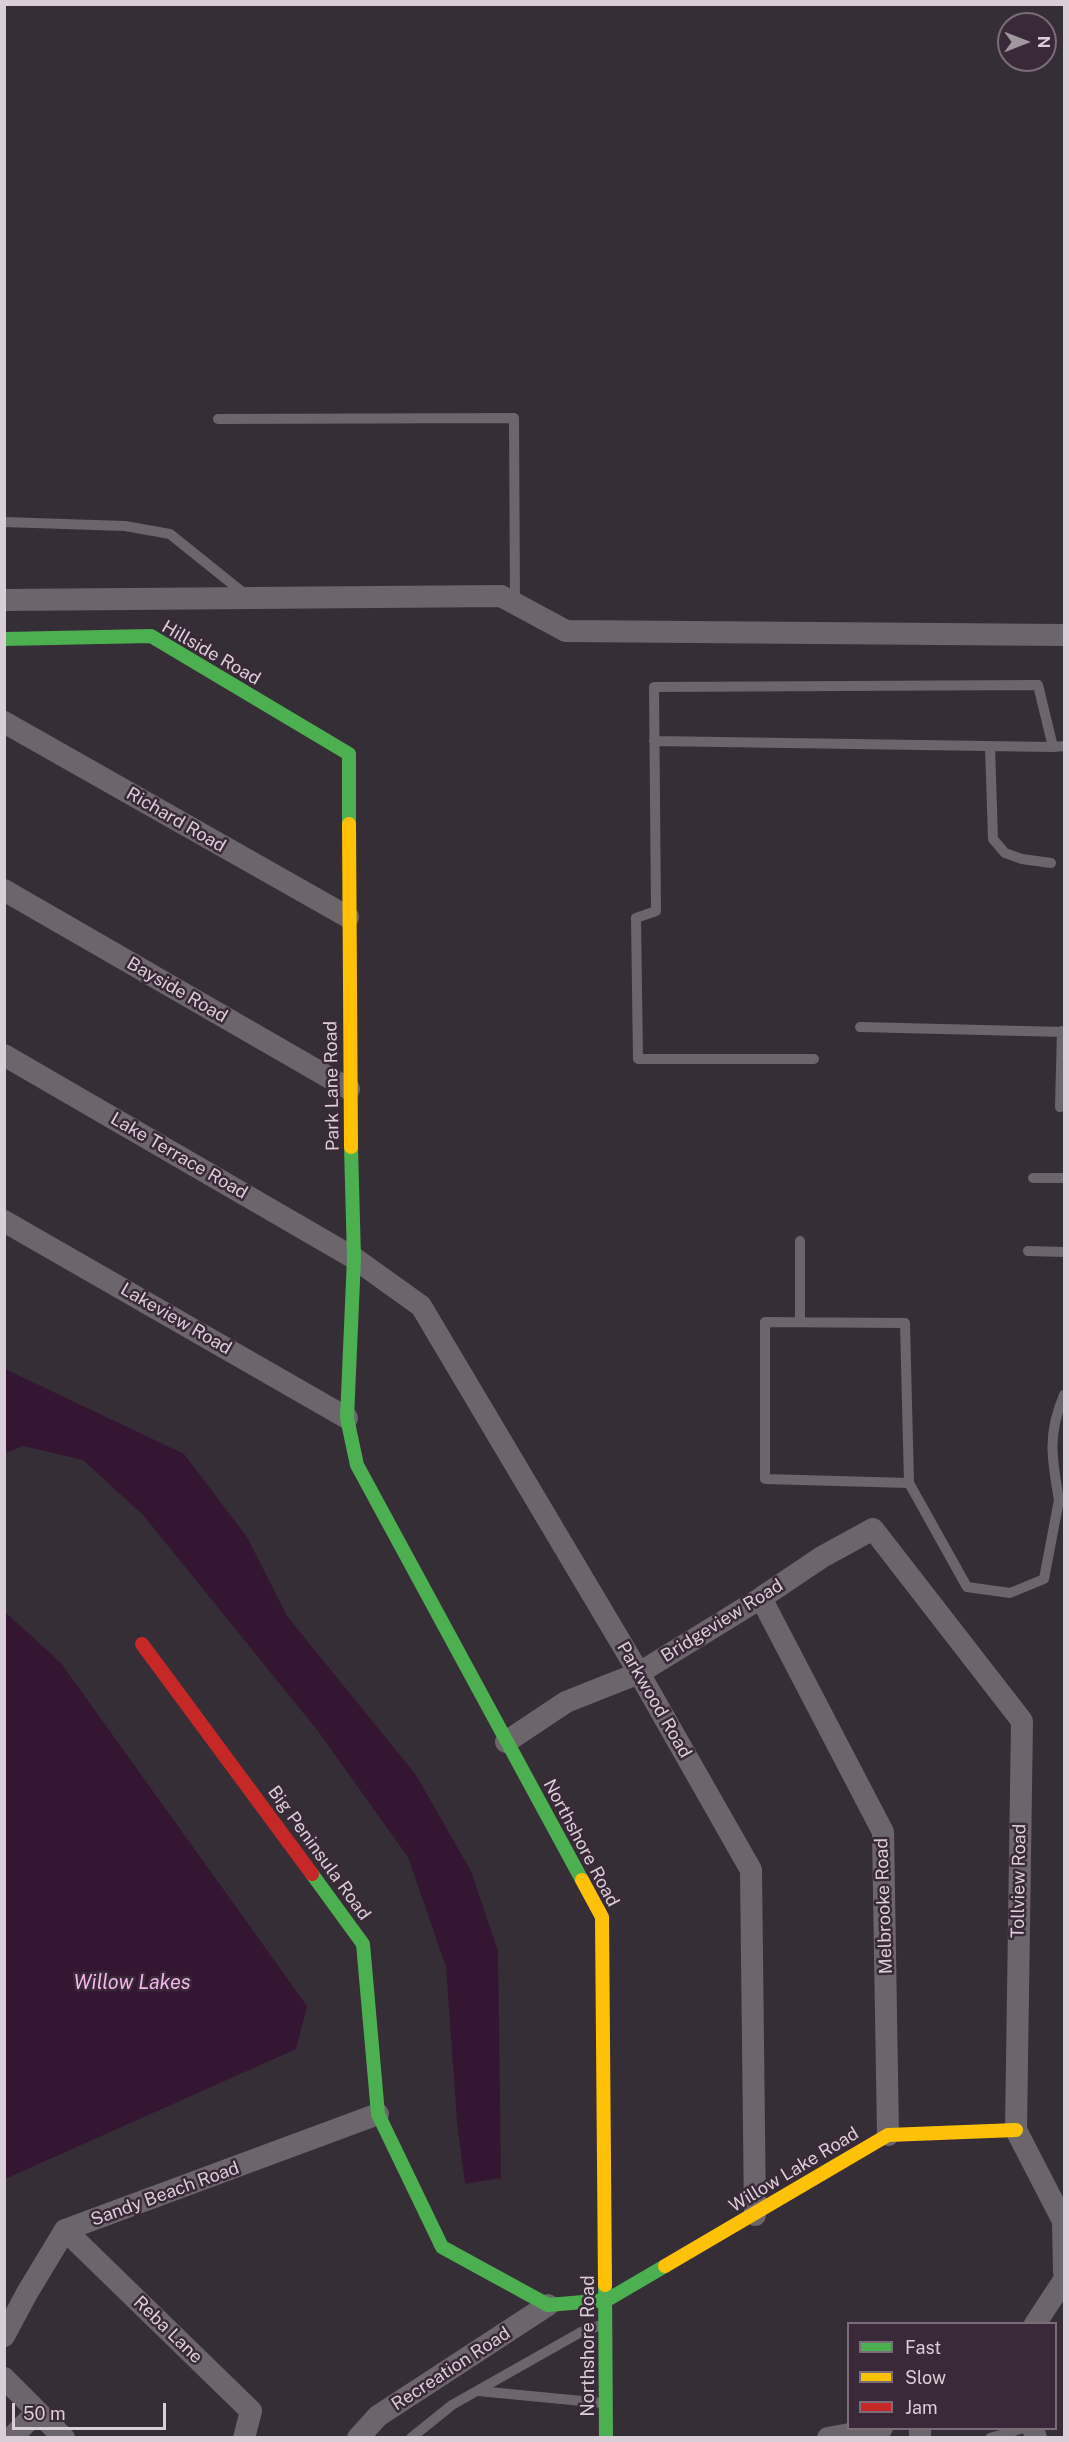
<!DOCTYPE html>
<html>
<head>
<meta charset="utf-8">
<style>
  body { margin:0 }
  #map { position:relative; width:1069px; height:2442px; overflow:hidden; background:#362e36; font-family:"Public Sans",sans-serif }
  canvas { display:block }
  .frame { position:absolute; inset:0; border:6px solid #dacfd8; pointer-events:none }
  .legend { position:absolute; left:847px; top:2322px; width:210px; height:108px; box-sizing:border-box; background:#3a2a39; border:2px solid #7a6c79; margin:0; padding:8px 10px; list-style:none; font-size:18px; color:#dacfd8 }
  .legend li { display:flex; align-items:center; gap:12px; height:30px }
  .legend b { width:30px; border:2px solid #7a6c79 }
  .north { position:absolute; left:997px; top:12px; width:60px; height:60px; box-sizing:border-box; background:#3a2a39; border:2px solid #7a6c79; border-radius:50%; rotate:90deg; font-size:16px; font-weight:700; line-height:24px; text-align:center; color:#dacfd8 }
  .north::after { content:''; display:block; margin:auto; width:21px; height:27px; background:#a1979f; clip-path:polygon(50% 0,100% 100%,50% 72%,0 100%) }
  .scale { position:absolute; left:12px; top:2403px; width:154px; height:27px; box-sizing:border-box; border:3px solid #dacfd8; border-top:0; padding-left:8px; font-size:18px; line-height:21px; white-space:nowrap; color:#dacfd8; -webkit-text-stroke:4px #3a2a39; paint-order:stroke }
</style>
</head>
<body>
<div id="map">
<canvas width="1069" height="2442"></canvas>
<div class="frame"></div>
<ul class="legend">
<li><b style="height:8px;background:#4caf50"></b>Fast</li>
<li><b style="height:8px;background:#ffc107"></b>Slow</li>
<li><b style="height:8px;background:#c62828"></b>Jam</li>
</ul>
<div class="north">N</div>
<div class="scale">50 m</div>
</div>
<script>
const context = document.querySelector('canvas').getContext('2d');
context.lineJoin = 'round';
function paint(path, color) { context.fillStyle = color; context.fill(path, 'evenodd'); }
function trace(path, color, width, dash) { context.strokeStyle = color; context.lineWidth = width; context.lineCap = dash ? 'butt' : 'round'; context.setLineDash(dash || []); context.stroke(path); }
function drawText(font, color, halo, rows, align = 'center') {
  context.font = font + ' "Public Sans",sans-serif'; context.lineWidth = 5; context.setLineDash([]); context.textBaseline = 'middle'; context.strokeStyle = halo; context.fillStyle = color; for (const [text, x, y, turn = 0] of rows) {
    context.save(); context.translate(x, y); context.rotate((+turn || 0) * Math.PI / 180); context.textAlign = isNaN(turn) ? turn : align; if (halo) context.strokeText(text, 0, 0); context.fillText(text, 0, 0); context.restore();
  }
}
paint(new Path2D(`
  M5,1369l179,85 63,83 40,79 129,159 55,96 27,80 3,227 -36,6 -8,-63 -11,-154 -38,-110 -90,-126 -175,-216 -60,-55 -60,-14 -18,7z
  M4,1611l57,52 246,343 -11,43 -291,130z`), '#341532');
trace(new Path2D(`
  M218,419l296,-1 1,185
  M4,522l121,4 45,8 76,61
  M654,741l399,6
  M990,746l3,93 12,14 17,6 29,4
  M860,1027l204,5
  M814,1059h-176l-2,-141 20,-7 -2,-224 384,-2 15,62 11,-1
  M1060,1107l2,-76
  M1033,1178h31
  M800,1241v81
  M1028,1251l36,1
  M909,1483l-4,-160 -140,-1v157l144,4 58,104 43,6 34,-14 15,-79h5
  M1059,1500c-7,-41 -12,-65 5,-105
  M478,2391l125,12
  M411,2438l41,-33 129,-73 23,-8
  M990,2438l34,-10`), '#6c656c', 10);
trace(new Path2D(`
  M4,600l497,-4 65,35 498,4
  M4,722l344,195
  M4,890l345,199
  M4,1055l350,203 67,48 218,367 112,197 4,345
  M4,1221l343,197
  M761,1598l122,234 5,303
  M506,1742l60,-40 73,-29 122,-75 61,-41 51,-28 149,192 -6,409 47,91 1,51
  M65,2230l186,181 -7,27
  M1035,2324l29,-44
  M4,2336l23,-43 38,-63 313,-116
  M4,2378l60,60
  M1033,2428l3,10
  M11,2438l26,-26
  M358,2438l20,-22 170,-111
  M828,2438l54,-10
  M920,2438v-10`), '#6c656c', 22);
trace(new Path2D(`
  M4,639l147,-3 198,118v70
  M351,1147l3,111 -7,160 10,47 225,415
  M312,1874l51,70 15,170 64,133 106,58 59,-5 58,-34
  M605,2285l1,153`), '#4caf50', 14);
trace(new Path2D(`
  M349,824l2,323
  M582,1880l20,37 3,368
  M665,2266l223,-131 128,-5`), '#ffc107', 14);
trace(new Path2D(`
  M142,1644l170,230`), '#c62828', 14);
drawText('18px', '#dacfd8', '#3a2a39', [
  ["Hillside Road",211,653,30],
  ["Richard Road",176,820,30],
  ["Bayside Road",177,990,30],
  ["Park Lane Road",332,1086,-91],
  ["Lake Terrace Road",179,1156,30],
  ["Lakeview Road",176,1319,30],
  ["Bridgeview Road",722,1621,-32],
  ["Parkwood Road",654,1700,60],
  ["Northshore Road",581,1843,62],
  ["Big Peninsula Road",319,1853,54],
  ["Tollview Road",1019,1881,-89],
  ["Melbrooke Road",884,1906,-92],
  ["Willow Lake Road",794,2170,-31],
  ["Sandy Beach Road",165,2194,-20],
  ["Reba Lane",168,2330,44],
  ["Northshore Road",588,2346,-90],
  ["Recreation Road",451,2369,-33]
]);
drawText('italic 20px', '#f4b5ed', '#3a2a39', [
  ["Willow Lakes",132,1983]
]);
</script>
</body>
</html>
